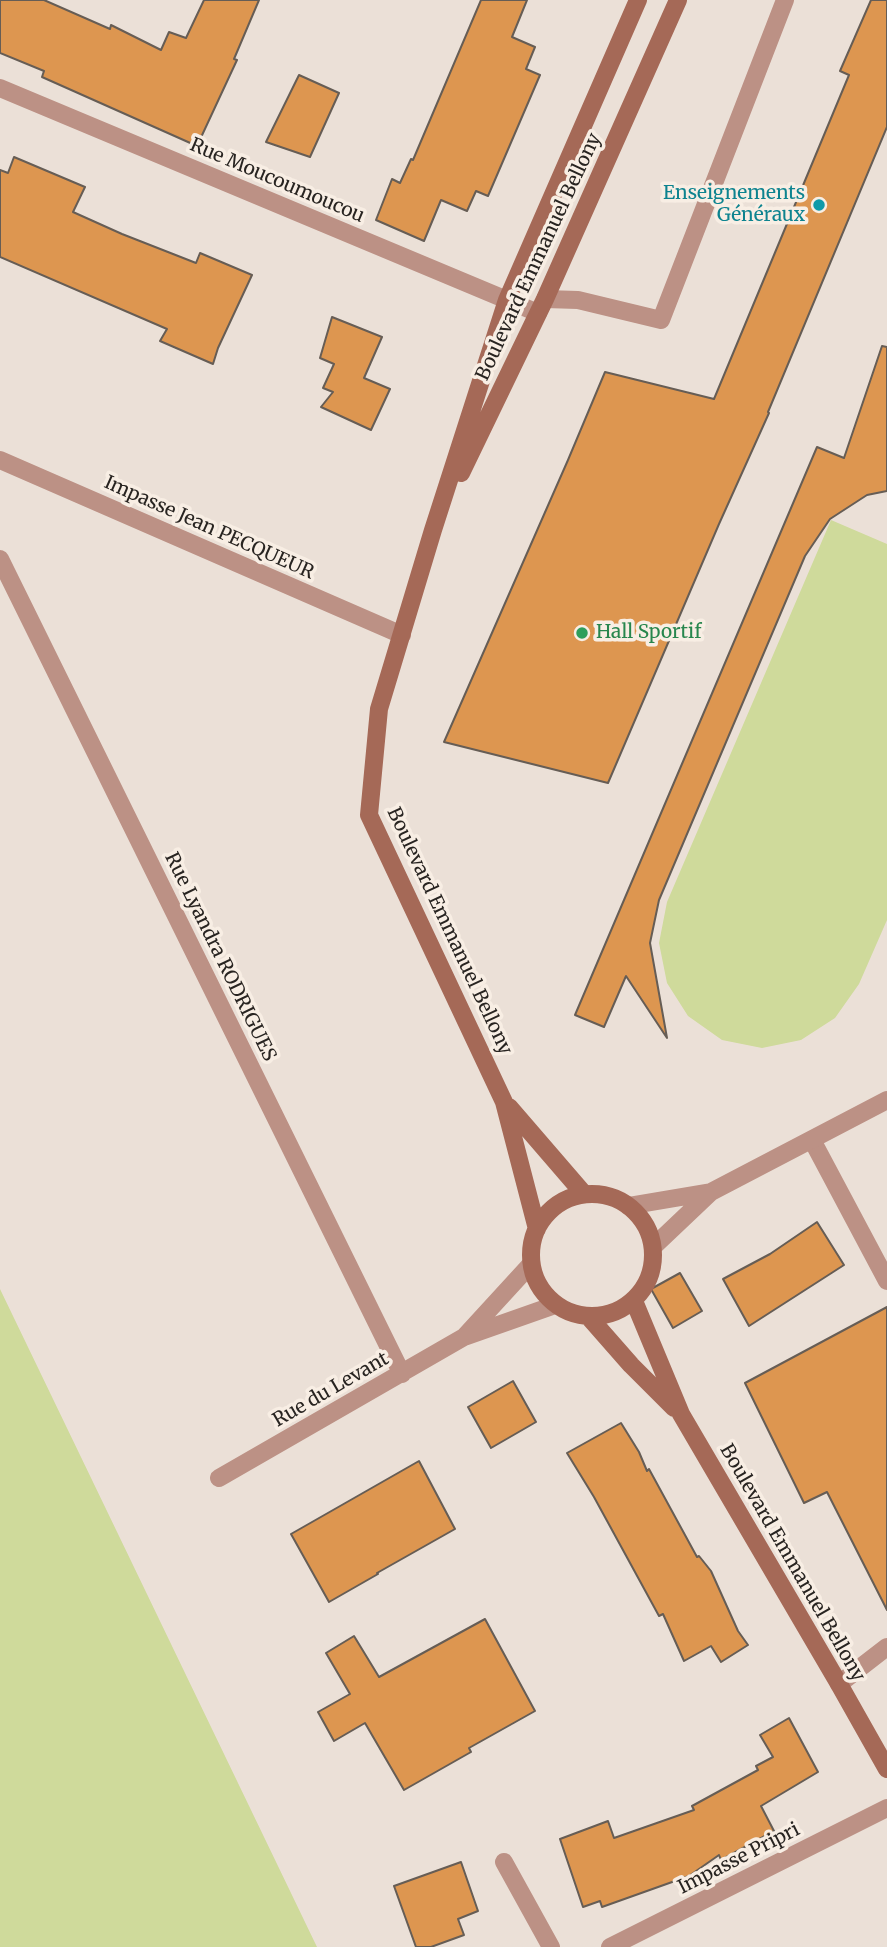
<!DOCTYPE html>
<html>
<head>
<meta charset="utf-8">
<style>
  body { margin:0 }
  canvas { display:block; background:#ebe0d7 }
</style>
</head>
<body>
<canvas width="887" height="1947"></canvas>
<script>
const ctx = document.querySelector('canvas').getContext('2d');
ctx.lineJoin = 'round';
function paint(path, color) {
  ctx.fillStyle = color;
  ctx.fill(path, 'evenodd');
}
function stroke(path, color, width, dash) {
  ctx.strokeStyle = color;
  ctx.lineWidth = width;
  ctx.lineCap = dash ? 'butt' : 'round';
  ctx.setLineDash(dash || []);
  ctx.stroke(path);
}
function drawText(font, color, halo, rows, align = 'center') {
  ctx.font = font + ' Merriweather,serif';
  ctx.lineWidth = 7;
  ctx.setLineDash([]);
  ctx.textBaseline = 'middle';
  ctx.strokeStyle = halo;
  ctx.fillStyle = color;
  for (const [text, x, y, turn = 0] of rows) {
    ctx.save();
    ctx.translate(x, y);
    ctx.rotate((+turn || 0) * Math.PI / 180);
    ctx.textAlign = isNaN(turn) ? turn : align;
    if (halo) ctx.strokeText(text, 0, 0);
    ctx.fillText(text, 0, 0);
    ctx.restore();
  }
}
const green = new Path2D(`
  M831,520L887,544V920L859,984L835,1018L801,1040L762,1048L722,1040L688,1016L667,983L659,943L667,902Z
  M0,1289L317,1947H0Z`);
const building = new Path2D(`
  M0,0H44L110,29L111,25L161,50L169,32L186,38L204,0H259L234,59L237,60L197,146L42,77L44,71L0,53Z
  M481,0H527L512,37L535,47L526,69L540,75L488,196L476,191L467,211L441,200L424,241L376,220L392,179L400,183L411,159L413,160Z
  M871,0H887V127L768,412L769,413L719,524L608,783L444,742L568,460L605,372L714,399L849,75L840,71Z
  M299,75L339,93L310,157L266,142Z
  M14,157L85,187L73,212L122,234L196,263L200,253L252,275L218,348L213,364L160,341L167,329L0,257V170L8,173Z
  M332,317L382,337L364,378L390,389L371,430L321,407L333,392L323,388L334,364L320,358Z
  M882,346L887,347V491L867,495L830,519L805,556L659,900L650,943L667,1038L626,976L604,1027L575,1015L817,447L844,458Z
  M817,1222L844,1265L749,1326L723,1279L770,1254Z
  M680,1273L702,1311L673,1328L651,1289Z
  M887,1307V1610L827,1492L804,1503L745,1383Z
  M513,1381L536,1422L491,1448L468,1407Z
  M621,1423L639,1452L647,1471L649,1469L697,1557L699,1556L711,1571L738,1631L748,1645L721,1662L711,1646L684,1661L663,1614L659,1616L594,1497L567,1453Z
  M419,1461L455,1529L377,1573L378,1574L329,1602L291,1534Z
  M485,1619L535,1711L469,1748L471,1752L404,1790L365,1723L334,1741L318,1712L350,1694L326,1653L354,1636L379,1677Z
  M789,1718L818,1772L761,1806L774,1831L721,1860L719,1855L689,1876L602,1907L600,1901L583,1907L560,1839L608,1821L614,1838L694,1810L692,1806L758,1770L756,1766L773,1757L760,1735Z
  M461,1862L478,1911L458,1919L464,1935L431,1947H416L394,1886Z`);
const lane = new Path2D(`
  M545,299L578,300L661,320L785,0
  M812,1140L887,1281`);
const street = new Path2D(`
  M0,88L538,313
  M0,460L402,635
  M0,559L402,1374
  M628,1206L711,1192
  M653,1247L711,1192L887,1100
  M465,1336L531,1264
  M219,1478L464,1337L555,1305
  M839,1684L887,1647
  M504,1862L551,1947
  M610,1947L887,1808`);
const secondary = new Path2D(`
  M461,473L545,299L678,0
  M509,1107L584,1194
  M531 1255a61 61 0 1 1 122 0a61 61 0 1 1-122 0Z
  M537,1229L504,1102L369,815L379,709L433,530L507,300L638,0
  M634,1301L681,1414L839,1684L887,1769
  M588,1316L631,1365L674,1408`);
const markers = [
  [819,205,7,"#0f9aa8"],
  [582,633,7,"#2e9e5b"]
];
const streetNames = [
  ["Rue Moucoumoucou",277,181,23],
  ["Boulevard Emmanuel Bellony",539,257,-65],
  ["Impasse Jean PECQUEUR",209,528,24],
  ["Boulevard Emmanuel Bellony",449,931,65],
  ["Rue Lyandra RODRIGUES",220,957,64],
  ["Rue du Levant",331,1390,-30],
  ["Boulevard Emmanuel Bellony",792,1563,60],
  ["Impasse Pripri",739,1859,-27]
];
const cultureNames = [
  ["Enseignements",805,194],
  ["Généraux",805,216]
];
const leisureNames = [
  ["Hall Sportif",596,633]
];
paint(green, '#cfda9b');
paint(building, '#dd9650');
stroke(building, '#665d55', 2);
stroke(lane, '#bc9185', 18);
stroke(street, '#bc9185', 18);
stroke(secondary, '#a56957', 18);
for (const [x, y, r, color] of markers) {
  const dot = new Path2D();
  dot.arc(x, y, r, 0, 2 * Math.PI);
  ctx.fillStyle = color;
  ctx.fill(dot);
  stroke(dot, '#f8eee4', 2.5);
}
drawText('19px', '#282421', '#f8eee4', streetNames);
drawText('19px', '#0d838f', '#f8eee4', cultureNames, 'right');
drawText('19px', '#27864d', '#f8eee4', leisureNames, 'left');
</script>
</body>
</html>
